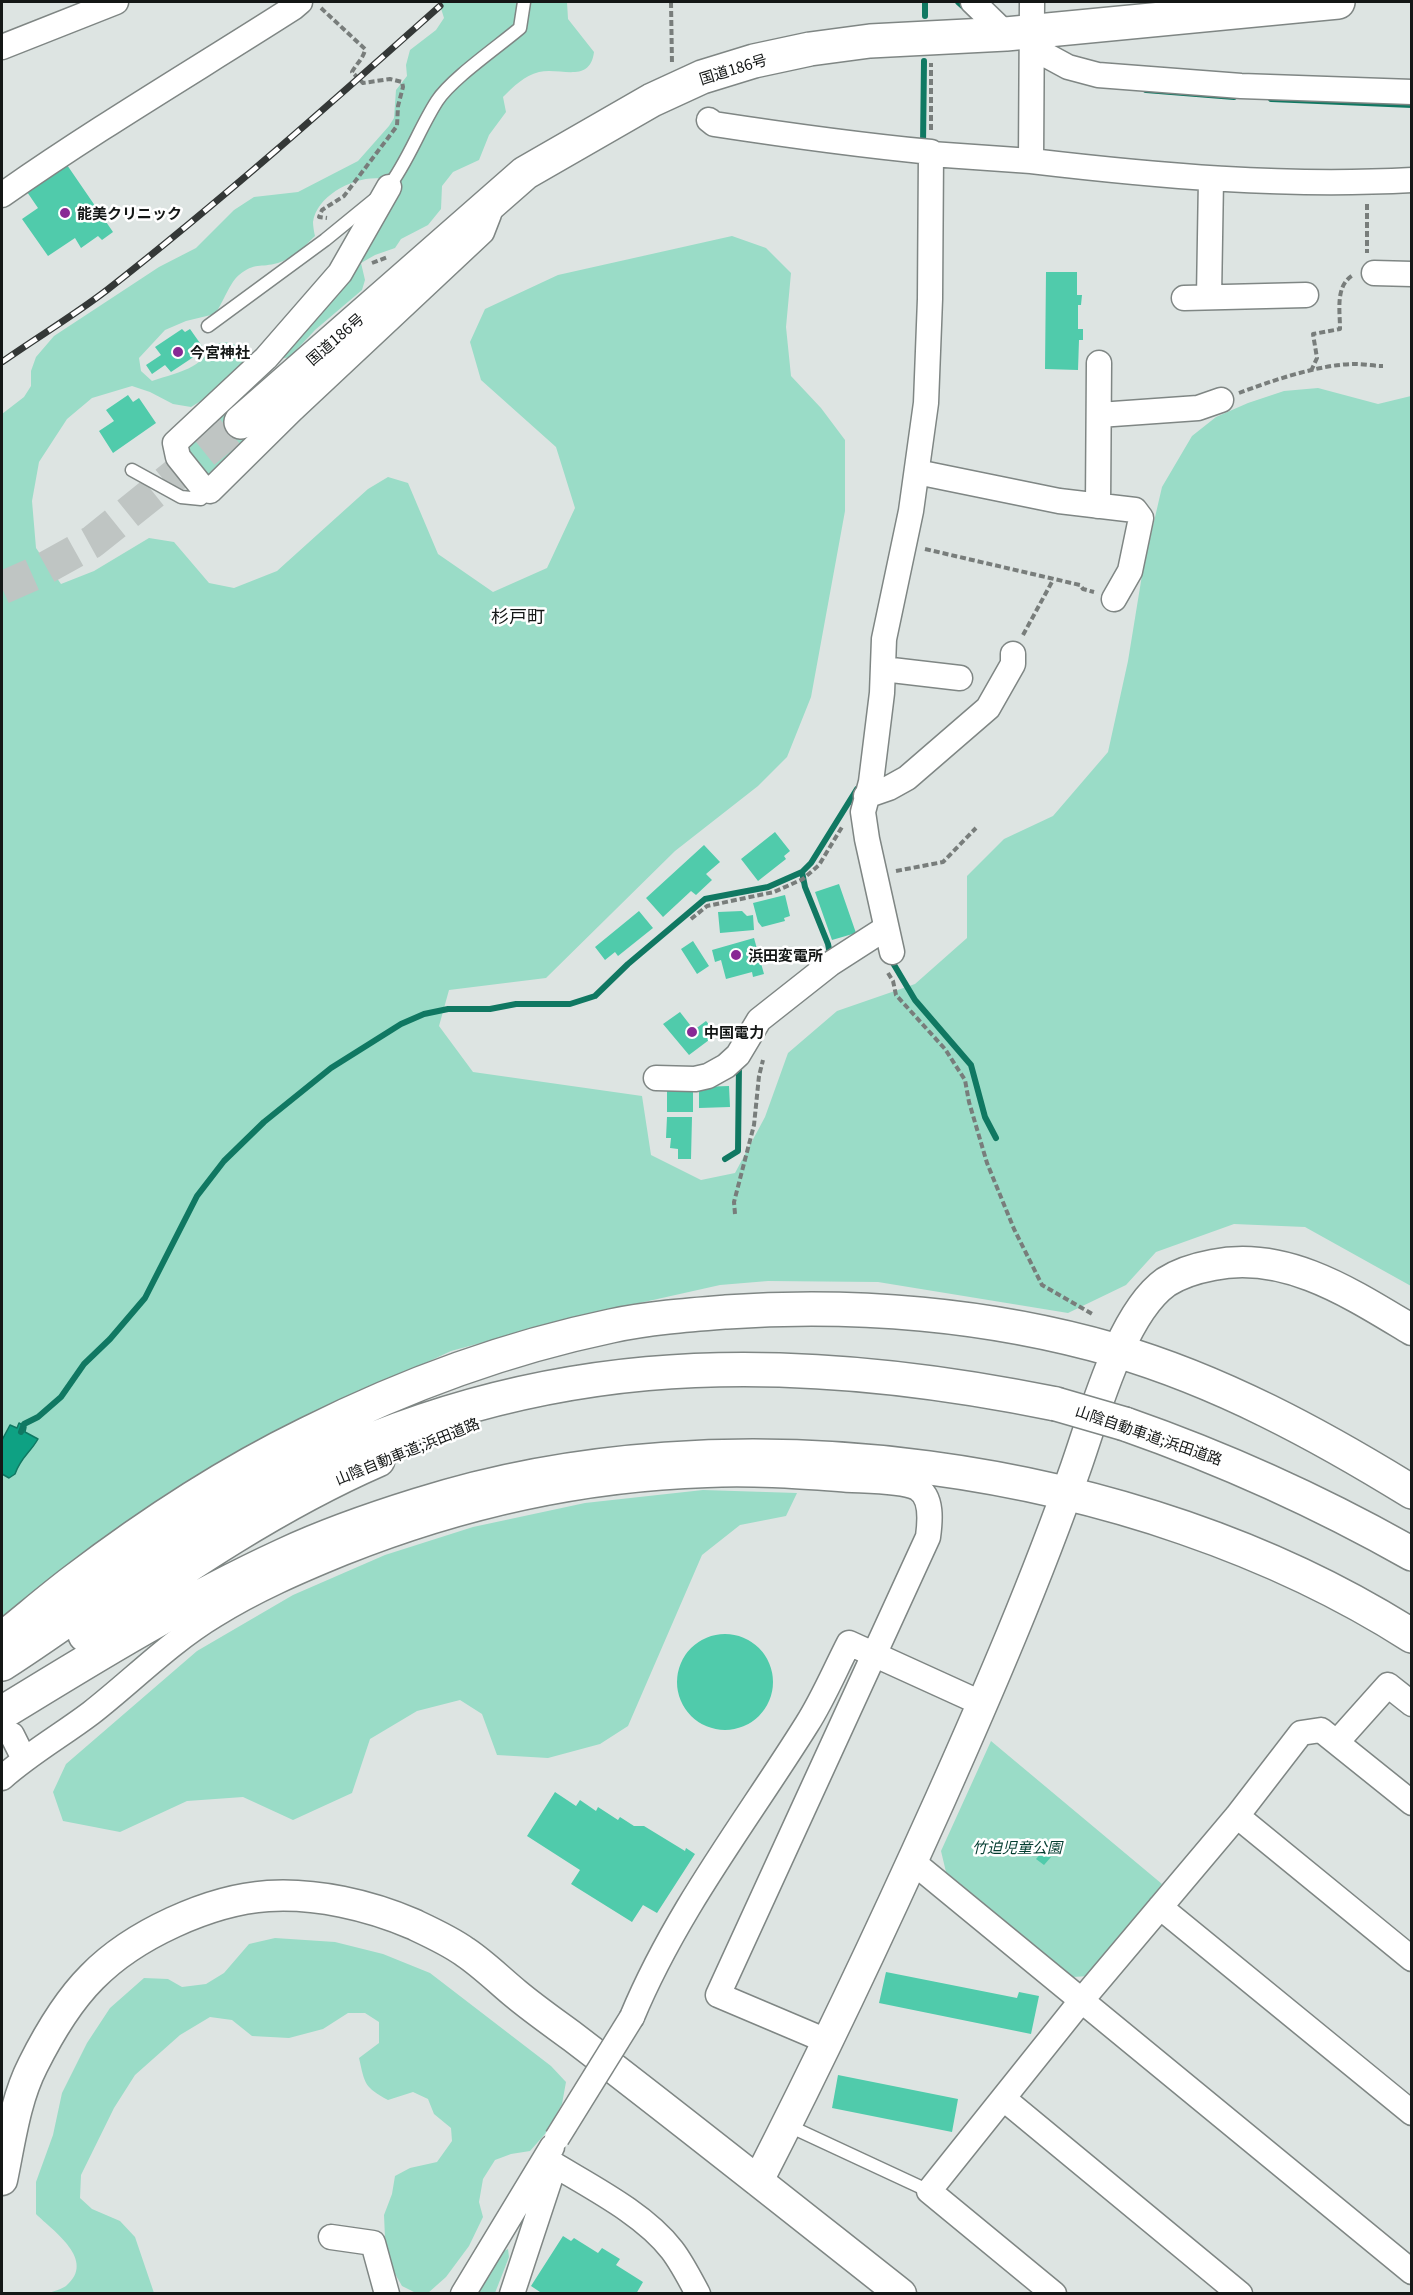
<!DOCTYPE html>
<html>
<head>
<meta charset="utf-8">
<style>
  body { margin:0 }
  #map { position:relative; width:1413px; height:2295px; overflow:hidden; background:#dde4e2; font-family:Georgia,serif }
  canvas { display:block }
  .frame { position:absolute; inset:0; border:3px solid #141716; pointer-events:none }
</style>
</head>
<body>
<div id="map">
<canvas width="1413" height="2295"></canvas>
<div class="frame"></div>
</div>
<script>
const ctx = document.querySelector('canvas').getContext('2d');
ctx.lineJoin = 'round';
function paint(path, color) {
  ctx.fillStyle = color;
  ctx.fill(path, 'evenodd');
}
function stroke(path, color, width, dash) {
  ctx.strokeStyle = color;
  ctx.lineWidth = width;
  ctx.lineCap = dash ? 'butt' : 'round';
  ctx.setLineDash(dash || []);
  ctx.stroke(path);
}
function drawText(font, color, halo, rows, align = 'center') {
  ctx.font = font + ' Georgia,"Noto Sans JP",serif';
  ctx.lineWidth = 5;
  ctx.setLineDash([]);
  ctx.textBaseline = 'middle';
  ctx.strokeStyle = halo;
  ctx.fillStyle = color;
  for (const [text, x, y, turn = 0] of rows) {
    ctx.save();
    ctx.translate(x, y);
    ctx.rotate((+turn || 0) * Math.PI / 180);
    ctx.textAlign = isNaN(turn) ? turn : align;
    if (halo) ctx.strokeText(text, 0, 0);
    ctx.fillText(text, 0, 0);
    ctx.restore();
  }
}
const green = new Path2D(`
  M439,2H567L568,19L594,52C590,84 560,67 539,72C524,76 514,86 503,97L506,112L489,135L479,160L453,172L442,186L441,209L428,225L401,239L395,248L375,255L361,263L365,280L362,290L315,330L290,357L280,359L398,197L400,188C397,186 392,182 388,180C362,172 317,193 313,222C313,226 314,232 315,236C305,246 292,259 278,263C260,268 255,262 239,275C230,282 223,303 215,314L186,321L165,330L139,358L141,371L152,381C166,376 181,373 193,366C216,353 211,331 244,349L246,363L209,396L191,407L173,404L150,392L132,386L92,398L67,419L39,462L32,501L36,548L61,584L94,571L149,538L174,542L209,583L234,588L277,571L368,489L388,477L408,483L438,554L493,592L547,568L575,508L556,447L481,380L470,342L485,309L558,275L732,236L766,248L791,273L786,327L791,376L821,408L845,440V511L811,697L787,757L758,786L675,851L546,978L449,990L439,1026L473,1072L642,1096L651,1155L701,1180L735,1173L765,1117L788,1053L837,1011L915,984L967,938V876L1004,839L1053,816L1108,752L1128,661L1143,569L1162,487L1192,436L1216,417L1248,403L1284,391L1318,388L1378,404L1411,396V1286L1305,1227L1234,1224L1156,1252L1126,1285L1068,1313L878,1282L768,1281L720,1285L577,1317L451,1351L304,1420L169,1492L2,1617V414L24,397L31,386V371L36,357L54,336L159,267L196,248L234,210L254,197L298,192L358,161L389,126L394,118L396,90L407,76L406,65L410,50L436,30L444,18Z
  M222,410L251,444L203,480L181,443Z
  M703,1490L797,1493L786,1516L740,1525L702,1555L628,1726L600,1744L548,1758L497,1755L482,1714L460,1700L417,1711L370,1739L352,1793L293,1820L243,1797L187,1801L120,1832L63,1821L53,1792L66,1764L197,1651L293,1595L385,1555L473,1527L585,1503Z
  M991,1741L1162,1884L1089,1976L1073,1977L946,1872L941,1851Z
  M275,1938L335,1942L383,1954L430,1973L551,2066L566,2082L562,2104L545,2134L530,2151L511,2154L495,2160L483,2179L479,2202L483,2217L469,2246L446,2277L428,2293H416L402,2286L390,2265L385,2238L384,2215L392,2194L395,2176L410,2168L437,2162L452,2141L451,2128L434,2114L428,2099L413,2092L388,2100C364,2087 365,2084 359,2058L379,2043V2022L365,2013H348L323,2029L289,2038L252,2036L232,2020L210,2017L180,2035L135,2075L114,2108L81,2175L80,2198L92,2209L120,2221L135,2237L154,2293H49C54,2291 62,2289 66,2286C97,2260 53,2231 36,2214V2182L53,2135L62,2093L87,2043L110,2008L144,1978L168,1979L182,1987L206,1984L224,1973L249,1944Z
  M508,2249L509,2257L495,2293L475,2294L500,2253Z`);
const water = new Path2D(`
  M19,1423L26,1427L25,1432L38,1439C30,1453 21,1457 15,1474L9,1478L2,1474V1440L10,1425L17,1428Z`);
const stream = new Path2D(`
  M958,2L967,10
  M925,16V2
  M1146,90L1234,97
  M1271,99L1412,105
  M923,145L924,61
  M802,872L805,887L828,944L830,954L827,957
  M890,958L915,1000L971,1065L985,1117L996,1138
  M725,1159L738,1151L739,1065
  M21,1432L24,1424L38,1417L61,1397L84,1364L110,1339L145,1298L197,1196L224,1161L264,1122L331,1068L401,1024L424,1014L448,1009H490L516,1004H570L595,996L628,964L705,899L768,887L802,872L811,863L857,789`);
const building = new Path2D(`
  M65,162L113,232L102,240L98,236L81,248L75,238L48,256L22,219L38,208L25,189Z
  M1046,272H1077V295H1082L1081,305H1078V329H1083V340H1079L1078,370L1045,369Z
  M182,329L185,332L190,329L202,346L195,351L198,354L171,372L165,365L152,374L146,365L161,355L155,347Z
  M128,395L133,402L139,398L156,423L113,453L99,431L114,421L106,410Z
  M775,832L790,851L784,856L786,859L758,881L741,859Z
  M704,845L720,862L706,874L712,880L696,895L691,891L663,917L646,898Z
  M839,884L856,933L832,940L815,892Z
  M785,895L790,916L784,918L785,921L762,927L758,922L753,903Z
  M639,911L653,928L618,956L615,952L605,960L595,947Z
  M742,911L747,916L753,915L754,930L720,933L718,912Z
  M754,938L764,974L753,977L752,972L726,979L721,960L715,962L712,950Z
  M693,941L709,966L697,974L681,949Z
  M680,1012L694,1030L706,1021L717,1034L689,1055L663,1024Z
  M729,1086L730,1107L699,1108V1087Z
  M667,1091H693V1112H667Z
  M667,1117H692L691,1159H678V1149L670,1148L671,1138H666Z
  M677 1682a48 48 0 1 1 96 0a48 48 0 1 1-96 0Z
  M555,1792L576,1806L580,1800L596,1811L598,1807L618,1820L620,1817L634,1826H644L685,1851L686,1848L695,1854L657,1913L643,1905L632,1922L571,1884L580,1870L527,1836Z
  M1043,1851L1051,1857L1044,1865L1036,1859Z
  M886,1972L1017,1998L1019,1992L1039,1996L1031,2034L879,2003Z
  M838,2075L958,2099L952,2132L832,2108Z
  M563,2236L571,2241L574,2238L598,2253L602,2248L620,2259L616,2265L643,2282L636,2294H543L531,2286Z`);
const trunkTunnel = new Path2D(`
  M2,588L38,572L92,542L241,422`);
const path = new Path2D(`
  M671,2L672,64
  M321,8L365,49C364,58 356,64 352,72L363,83L390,79L402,82L403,87L398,106L397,126L344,196L322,210L319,217L327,218
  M931,130V63
  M1367,204V253
  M372,263L388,257
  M1311,371L1317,358L1313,334L1340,329C1340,310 1335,286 1353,275
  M1239,393C1271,381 1320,364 1355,364C1364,364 1374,366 1383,366
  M925,549L1080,585L1083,589L1094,592
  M1023,635L1053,580
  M896,871L943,862L976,828
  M691,919L707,906L774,892L803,879L819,865L842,827
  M888,973L893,981L896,995L945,1049L965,1080L969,1102L987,1163L1014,1229L1042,1285L1094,1315
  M735,1214L734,1202L754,1125L759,1076L763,1060`);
const service = new Path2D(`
  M387,189C408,162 419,129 437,101C451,79 499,46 520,28L524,2
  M208,326L325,240L374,200
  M132,470L181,497L201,499L210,491
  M787,2125L929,2191`);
const minor = new Path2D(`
  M973,2L1006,34
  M2,47L116,2
  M1033,48L1068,67L1098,75L1241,86L1412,92
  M709,120L714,124C786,135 858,145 931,152L930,299L926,403L911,511L884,639L882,693L871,782L863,812L867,839L892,952
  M931,154L1031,161L1032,2
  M1031,161C1158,176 1284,187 1412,180
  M389,187L340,273L266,358L175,443L178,457L202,487L210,491L292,410L482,232L489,214
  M2,195C96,129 196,70 293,8L300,2
  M1374,273L1412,274
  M1209,297L1211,179
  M1184,298L1306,295
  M1099,415L1198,408L1221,400
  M917,472L1059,501L1135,510L1141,518L1130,571L1114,599
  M1098,506L1099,363
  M883,669L960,678
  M866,796L889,788L907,778L988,708L1013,664V654
  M656,1078L695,1079L708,1076L726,1066L738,1055L759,1020L830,964L886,928
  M12,1735L24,1759
  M1337,1742L1388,1685L1412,1704
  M2,1778C30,1753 62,1735 91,1713C132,1681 170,1642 215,1615C255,1590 299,1571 343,1553C458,1507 582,1479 707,1475C751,1473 795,1476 839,1479C857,1481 902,1480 917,1488C933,1497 930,1522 928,1537L718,1995L829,2042
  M1237,1816L1412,1959
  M913,1862L1412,2272
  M1160,1907L1412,2113
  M632,2017C676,1911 747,1820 807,1724C823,1699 835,1670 849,1643L983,1704
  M1004,2099L1240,2294
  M545,2159C585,2184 643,2212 672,2250C682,2263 690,2279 698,2294
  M331,2237L373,2243L387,2294
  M463,2294L552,2147
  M512,2294L551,2176L545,2159
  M1054,2294L929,2191L1081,2001L1237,1816L1301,1733L1321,1730L1412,1803`);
const tertiary = new Path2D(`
  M2,2180C10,2142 15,2100 33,2065C48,2035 68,2001 92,1977C133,1935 209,1900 268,1896C316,1893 369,1905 413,1924C430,1932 450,1941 465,1952C483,1964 499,1980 516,1994C534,2009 554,2023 573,2037C683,2121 792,2208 901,2294
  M758,2181C822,2056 882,1929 940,1800C989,1690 1036,1581 1076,1467C1094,1416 1121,1314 1166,1282C1180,1273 1197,1268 1213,1265C1286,1250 1352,1294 1412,1330`);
const trunk = new Path2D(`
  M241,422L525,173L652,100L702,77L754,61L810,49L870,41L1006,34L1338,2`);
const motorway = new Path2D(`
  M1125,1424C1225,1459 1320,1502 1412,1554
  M85,1635C179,1571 273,1506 378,1460
  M2,1639C26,1620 49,1600 74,1581C146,1526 225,1474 307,1434C403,1386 506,1348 611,1326C649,1318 688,1315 726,1312C855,1303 989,1314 1114,1350C1220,1381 1318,1434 1412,1492
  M2,1664C88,1609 167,1544 257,1494C516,1351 772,1346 1056,1404
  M2,1713C93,1657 186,1600 284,1555C327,1535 373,1519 418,1505C727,1406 1138,1461 1412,1636`);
const rail = new Path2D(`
  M2,362C36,338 73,316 107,290C222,200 331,103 440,6`);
const minorBridge = new Path2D(`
  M557,2138L632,2017`);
const motorwayBridge = new Path2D(`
  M1056,1404L1125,1424`);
const markers = [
  [65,213,6,"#882994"],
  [178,352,6,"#882994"],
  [736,955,6,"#882994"],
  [692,1032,6,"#882994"]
];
const streetNames = [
  ["国道186号",733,69,-17],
  ["国道186号",335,339,-41],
  ["山陰自動車道;浜田道路",1149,1435,19],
  ["山陰自動車道;浜田道路",407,1451,-22]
];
const poiNames = [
  ["能美クリニック",77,213],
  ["今宮神社",190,352],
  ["浜田変電所",748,955],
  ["中国電力",704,1032]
];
const parkNames = [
  ["竹迫児童公園",1017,1847]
];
const quarterNames = [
  ["杉戸町",518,616]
];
paint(green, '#9adcc7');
paint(water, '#0ea183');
stroke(water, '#107862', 1.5);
stroke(stream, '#107862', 6);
paint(building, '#50cbab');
stroke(trunkTunnel, '#bfc5c3', 33, [33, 16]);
stroke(service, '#7f8684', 15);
stroke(minor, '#7f8684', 27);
stroke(tertiary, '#7f8684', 33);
stroke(trunk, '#7f8684', 36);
stroke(motorway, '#7f8684', 36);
stroke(path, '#787d7b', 4, [6, 3]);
stroke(service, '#fff', 12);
stroke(minor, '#fff', 24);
stroke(tertiary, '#fff', 30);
stroke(trunk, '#fff', 33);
stroke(motorway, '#fff', 33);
stroke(rail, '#343837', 7);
stroke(rail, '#fff', 4.5, [14]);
stroke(minorBridge, '#7f8684', 27, []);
stroke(motorwayBridge, '#7f8684', 36, []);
stroke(minorBridge, '#fff', 24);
stroke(motorwayBridge, '#fff', 33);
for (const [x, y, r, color] of markers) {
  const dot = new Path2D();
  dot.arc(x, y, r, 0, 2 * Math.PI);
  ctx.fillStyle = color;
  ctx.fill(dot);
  stroke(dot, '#fff', 2);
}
drawText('15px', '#141716', '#fff', streetNames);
drawText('bold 15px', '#141716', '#fff', poiNames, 'left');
drawText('italic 15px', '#023c2f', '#fff', parkNames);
drawText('18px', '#141716', '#fff', quarterNames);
</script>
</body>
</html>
